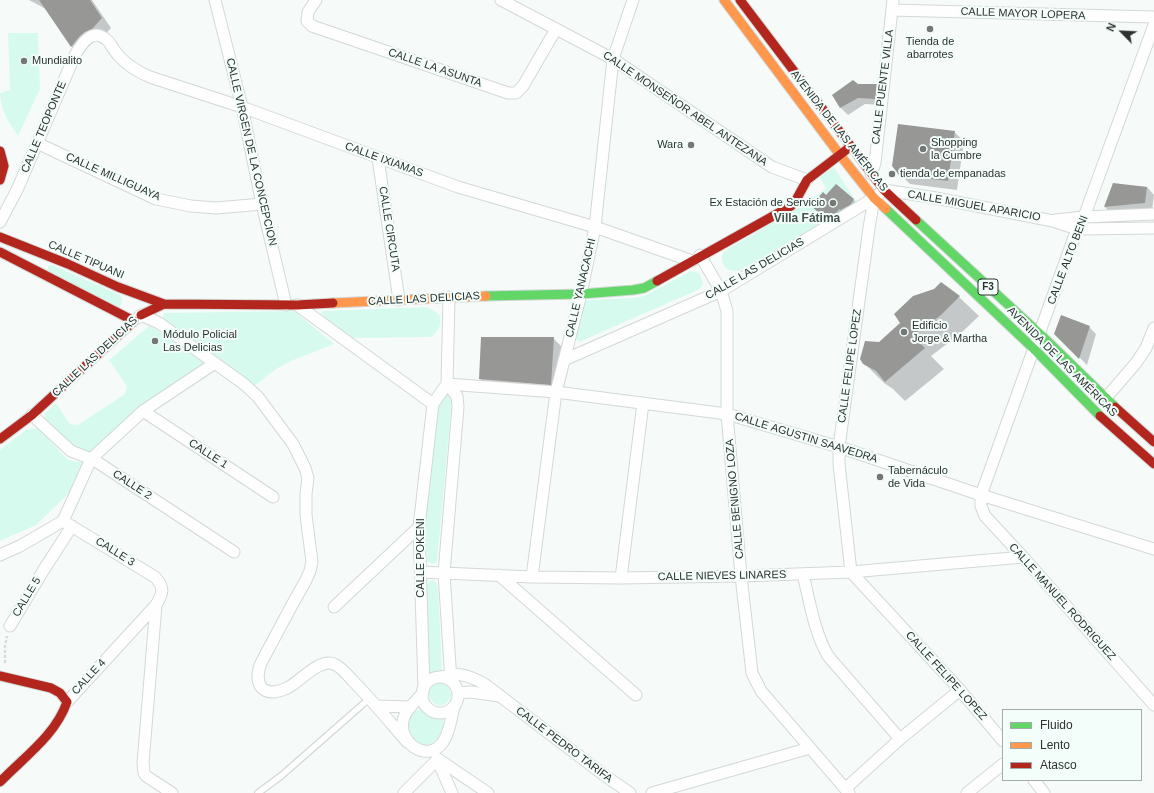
<!DOCTYPE html>
<html>
<head>
<meta charset="utf-8">
<style>
  body { margin:0 }
  #map { position:relative; width:1154px; height:793px; overflow:hidden; background:#f6fbfa; font-family:Arial,sans-serif }
  canvas { display:block }
  .legend { position:absolute; left:1002px; top:709px; width:140px; height:72px; box-sizing:border-box; background:#f3fefb; border:1px solid #a3acaa; margin:0; padding:5px 7px; list-style:none; font-size:12px; color:#2c3230 }
  .legend li { display:flex; align-items:center; gap:8px; height:20px }
  .legend b { width:20px; border:1px solid #a3acaa }
  .north { position:absolute; left:1102px; top:12px; width:40px; height:40px; -webkit-text-stroke:3px #f3fefb; paint-order:stroke; rotate:294deg; font-size:11px; font-weight:700; line-height:16px; text-align:center; color:#2c3230 }
  .north::after { content:''; display:block; margin:auto; width:14px; height:18px; background:#2c3230; clip-path:polygon(50% 0,100% 100%,50% 72%,0 100%) }
</style>
</head>
<body>
<div id="map">
<canvas width="1154" height="793"></canvas>
<ul class="legend">
<li><b style="height:5px;background:#63d668"></b>Fluido</li>
<li><b style="height:5px;background:#ff974d"></b>Lento</li>
<li><b style="height:5px;background:#b3261e"></b>Atasco</li>
</ul>
<div class="north">N</div>
</div>
<script>
const ctx = document.querySelector('canvas').getContext('2d');
ctx.lineJoin = 'round';
function paint(path, color) {
  ctx.fillStyle = color;
  ctx.fill(path, 'evenodd');
}
function stroke(path, color, width, dash) {
  ctx.strokeStyle = color;
  ctx.lineWidth = width;
  ctx.lineCap = dash ? 'butt' : 'round';
  ctx.setLineDash(dash || []);
  ctx.stroke(path);
}
function drawText(font, color, halo, rows, align = 'center') {
  ctx.font = font + ' Arial,sans-serif';
  ctx.lineWidth = 4;
  ctx.setLineDash([]);
  ctx.textBaseline = 'middle';
  ctx.strokeStyle = halo;
  ctx.fillStyle = color;
  for (const [text, x, y, turn = 0] of rows) {
    ctx.save();
    ctx.translate(x, y);
    ctx.rotate((+turn || 0) * Math.PI / 180);
    ctx.textAlign = isNaN(turn) ? turn : align;
    if (halo) ctx.strokeText(text, 0, 0);
    ctx.fillText(text, 0, 0);
    ctx.restore();
  }
}
const green = new Path2D(`
  M8,33H38L40,89L18,136C9,123 0,109 0,93L10,90Z
  M834,167L857,203L739,271L728,270C722,264 721,260 723,252L791,212L826,189L820,177Z
  M52,265L120,295C123,300 123,303 119,307L48,271V266Z
  M691,271L699,273L703,283L700,289L579,342L575,338L583,303L588,300L634,298L644,296Z
  M427,307L433,310L440,316C441,326 439,331 431,337L352,338L320,314L323,311Z
  M294,311L334,344L291,361L276,369L253,387L162,320L164,313Z
  M149,326L155,329L208,365L209,371L207,377L140,415L105,455L78,449L73,446L45,420L44,414L56,403L70,424L78,425L125,394L127,386L109,360Z
  M444,394H449L452,399L437,562L434,564L427,562L425,526L427,495L440,398Z
  M38,428L68,460L91,464L94,469L36,525L0,541V450L27,429Z
  M433,580L436,582L438,587L442,672L427,674V585L429,581Z
  M429 694a11 11 0 1 1 22 0a11 11 0 1 1-22 0Z
  M421,709C428,716 433,718 443,718C444,722 444,726 443,731C439,741 426,749 416,743C412,741 410,737 407,734L408,718L416,711Z`);
const shadow = new Path2D(`
  M29,0H92L111,28L102,38L95,41L89,46L81,56L71,46L46,9Z
  M858,85H876L883,92L882,105L865,104L848,115L841,108L833,95Z
  M954,132L964,141L957,190L910,184L900,174Z
  M1113,184L1147,187L1154,195L1152,210L1112,214L1105,207Z
  M854,200L855,202L851,207L843,212L842,211L838,215L829,220L812,206Z
  M959,297L979,316L960,334L931,356L944,369L905,401L893,389L884,383L864,363L879,343Z
  M1089,327L1096,334L1087,365L1056,334Z
  M553,338L563,348L560,394L489,388L480,379Z`);
const building = new Path2D(`
  M39,0H90L102,18L92,29L85,32L80,36L71,47Z
  M853,80L858,84H877L875,99L858,98L840,108L832,95Z
  M898,124L955,131L948,181L899,175L892,166Z
  M1113,183L1147,187L1145,203L1104,207Z
  M836,184L854,199L850,205L840,210L839,209L836,213L826,219L811,206L823,192L826,195Z
  M941,282L960,296L941,315L912,336L925,348L885,382L876,371L863,364L860,359L865,341L879,342L900,323L894,314L913,296L934,289Z
  M1061,315L1090,326L1079,359L1054,334Z
  M481,337H554L551,385L479,379Z`);
const path = new Path2D(`
  M5,663V646L7,636`);
const lane = new Path2D(`
  M258,793L281,776L370,698`);
const street = new Path2D(`
  M215,0L242,107L262,204L286,305
  M316,0L308,12L307,21L312,26L508,93H516L523,86L556,29
  M501,0L613,59L772,167L807,180
  M892,10L1154,17
  M1154,25L1084,217L1077,229L981,495V506L985,516L1023,557L1154,705
  M37,143L156,199L191,206L216,208L262,204
  M378,158L399,300
  M871,174L875,163L893,0
  M874,198L869,228L839,447V464L851,572L960,690L1003,741
  M1055,220L1084,217L1154,214
  M0,222L17,190L75,55C82,43 93,26 108,41C112,46 115,52 119,56C128,66 138,72 150,77L242,107L458,187L595,227L692,261
  M700,255L721,291L727,311V414L741,576L752,673L761,691L849,793
  M297,305L433,404
  M138,318L141,315L159,323L244,384L258,397L293,444L305,468L308,478L306,494V515L312,562L310,571L306,580L292,605L261,663C258,671 256,679 261,687C264,691 269,692 274,692C280,691 284,690 289,687C300,681 320,658 334,664C341,667 347,674 352,680C372,700 389,721 407,742
  M564,360L721,291L874,198L884,190L936,198L1053,221L1077,229L1154,228
  M447,384L556,392L727,414L839,447L981,495L1154,549
  M447,384L457,396L458,407L444,573L451,681
  M1105,399L1136,363L1146,348L1154,328
  M143,411L273,497
  M32,415L71,451L94,460L234,552
  M63,521L155,577C165,588 163,593 156,605L67,702
  M0,555L20,546L63,521L91,459L143,411L215,363
  M421,572L532,577L621,578L741,576L851,572L1023,557
  M803,574C810,603 814,631 828,656L900,739
  M499,575L636,695
  M532,577L556,392L581,294L595,227L613,59L633,0
  M621,578L643,403
  M156,605L143,763L144,773L146,776L172,793
  M334,607L419,527
  M10,626L43,571L72,526
  M441,677C459,672 467,675 483,683L604,775L630,793
  M422 695a18 18 0 1 1 36 0a18 18 0 1 1-36 0Z
  M424,688L419,527L433,404L447,384L449,297
  M423,693C416,701 408,708 404,717C395,741 427,765 443,742C450,732 451,718 454,707
  M458,693L471,692L499,696
  M376,706L409,707
  M437,759L452,793
  M438,759L488,793
  M1034,780L1044,793
  M846,788L900,739L960,690
  M404,793L438,759
  M652,793L810,748
  M967,793L1003,764`);
const fast = new Path2D(`
  M886,209L1034,349L1100,416
  M916,220L1040,334L1115,407
  M486,296L581,294L633,290L644,288L657,281`);
const slow = new Path2D(`
  M724,0L840,155L874,198L886,209
  M333,303L486,296`);
const jam = new Path2D(`
  M740,0L884,190L916,220
  M0,151L4,166L0,180
  M0,237L68,264L118,287L164,304
  M0,252L134,321L32,415L0,439
  M657,281L791,206L796,200L807,180L850,147
  M141,315L164,304L297,305L333,303
  M1115,407L1154,442
  M1100,416L1154,464
  M0,676L51,688L60,693L67,702C55,736 24,757 0,782`);
const markers = [
  [930,29,4,"#737877"],
  [24,61,4,"#737877"],
  [691,145,4,"#737877"],
  [923,149,4,"#737877"],
  [892,174,4,"#737877"],
  [833,203,4,"#737877"],
  [904,332,4,"#737877"],
  [155,341,4,"#737877"],
  [880,477,4,"#737877"]
];
const shields = [
  [988,287,20]
];
const shieldNames = [
  ["F3",988,287]
];
const streetNames = [
  ["CALLE MAYOR LOPERA",1023,14,2],
  ["CALLE LA ASUNTA",435,68,19],
  ["CALLE PUENTE VILLA",883,87,-83],
  ["CALLE MONSEÑOR ABEL ANTEZANA",685,109,34],
  ["CALLE TEOPONTE",44,127,-67],
  ["AVENIDA DE LAS AMÉRICAS",839,131,52],
  ["CALLE VIRGEN DE LA CONCEPCION",251,152,77],
  ["CALLE IXIAMAS",384,160,20],
  ["CALLE MILLIGUAYA",113,177,24],
  ["CALLE MIGUEL APARICIO",974,206,10],
  ["CALLE CIRCUTA",389,229,81],
  ["CALLE TIPUANI",86,260,23],
  ["CALLE ALTO BENI",1068,260,-69],
  ["CALLE LAS DELICIAS",755,269,-30],
  ["CALLE YANACACHI",581,288,-77],
  ["CALLE LAS DELICIAS",424,299,-3],
  ["CALLE LAS DELICIAS",95,357,-43],
  ["AVENIDA DE LAS AMÉRICAS",1062,362,45],
  ["CALLE FELIPE LOPEZ",850,366,-82],
  ["CALLE AGUSTIN SAAVEDRA",806,438,17],
  ["CALLE 1",208,454,33],
  ["CALLE 2",132,485,33],
  ["CALLE BENIGNO LOZA",735,499,-95],
  ["CALLE 3",115,552,32],
  ["CALLE POKENI",421,558,-90],
  ["CALLE NIEVES LINARES",722,576,-1],
  ["CALLE 5",27,597,-59],
  ["CALLE MANUEL RODRIGUEZ",1062,602,48],
  ["CALLE FELIPE LOPEZ",946,676,48],
  ["CALLE 4",89,677,-47],
  ["CALLE PEDRO TARIFA",564,745,37]
];
const poiNames = [
  ["Tienda de",930,42,"center"],
  ["abarrotes",930,55,"center"],
  ["Mundialito",32,61],
  ["Shopping",931,143],
  ["la Cumbre",931,156],
  ["Wara",683,145,"right"],
  ["tienda de empanadas",900,174],
  ["Ex Estación de Servicio",825,203,"right"],
  ["Edificio",912,326],
  ["Jorge & Martha",912,339],
  ["Módulo Policial",163,335],
  ["Las Delicias",163,348],
  ["Tabernáculo",888,471],
  ["de Vida",888,484]
];
const neighbourhoodNames = [
  ["Villa Fátima",807,219]
];
paint(green, '#d7faef');
paint(shadow, '#0003');
paint(building, '#979896');
stroke(lane, '#d3d8d7', 8);
stroke(street, '#d3d8d7', 13);
stroke(fast, '#d3d8d7', 11);
stroke(slow, '#d3d8d7', 11);
stroke(jam, '#d3d8d7', 11);
stroke(path, '#dadcdb', 2.5, [3, 2]);
stroke(lane, '#fefefe', 5.5);
stroke(street, '#fefefe', 11);
stroke(fast, '#63d668', 9);
stroke(slow, '#ff974d', 9);
stroke(jam, '#b3261e', 9);
for (const [x, y, r, color] of markers) {
  const dot = new Path2D();
  dot.arc(x, y, r, 0, 2 * Math.PI);
  ctx.fillStyle = color;
  ctx.fill(dot);
  stroke(dot, '#f3fefb', 1.5);
}
for (const [x, y, w] of shields) {
  const box = new Path2D();
  box.roundRect(x - w / 2, y - 8, w, 16, 3);
  ctx.fillStyle = '#f3fefb';
  ctx.fill(box);
  stroke(box, '#2c3230', 1);
}
drawText('bold 10px', '#2c3230', null, shieldNames);
drawText('11px', '#2c3230', '#f3fefb', streetNames);
drawText('11px', '#2c3230', '#f3fefb', poiNames, 'left');
drawText('bold 12px', '#45514d', '#f3fefb', neighbourhoodNames);
</script>
</body>
</html>
